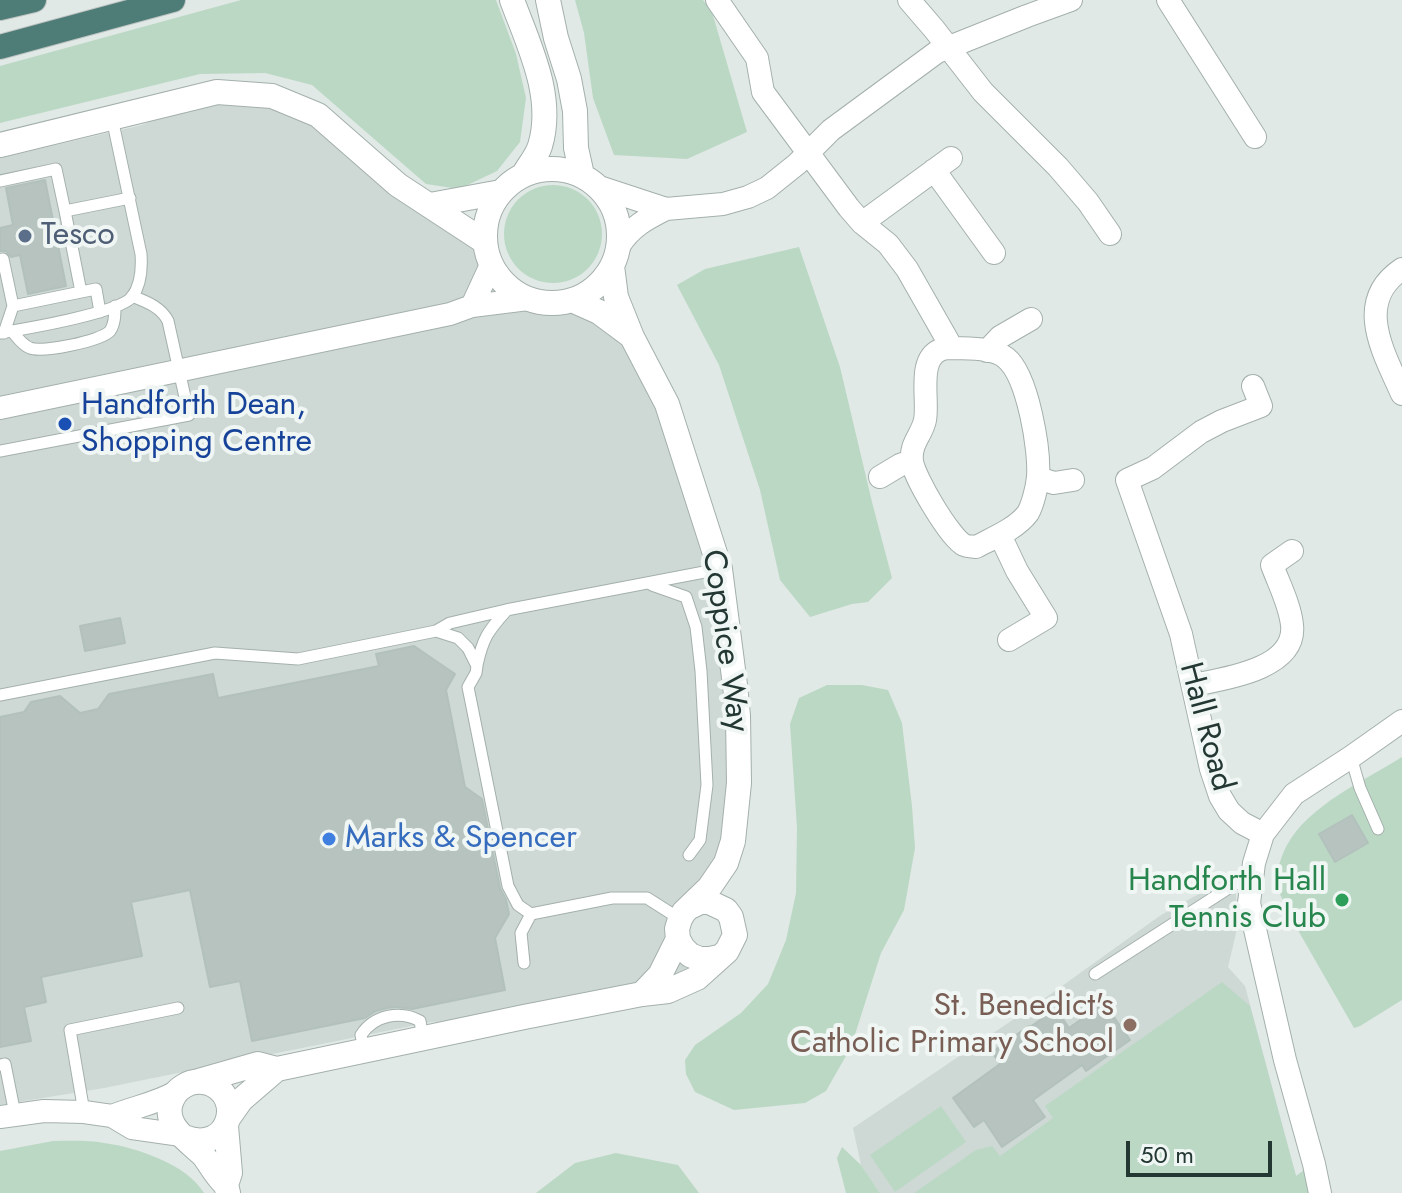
<!DOCTYPE html>
<html>
<head>
<meta charset="utf-8">
<style>
  body { margin:0 }
  #map { position:relative; width:1402px; height:1193px; overflow:hidden; background:#e0e9e5; font-family:Jost,sans-serif }
  canvas { display:block }
  .scale { position:absolute; left:1126px; top:1141px; width:146px; height:36px; box-sizing:border-box; border:4px solid #233733; border-top:0; padding-left:10px; font-size:24px; line-height:28px; white-space:nowrap; color:#233733; -webkit-text-stroke:6px #f0f6f3; paint-order:stroke }
</style>
</head>
<body>
<div id="map">
<canvas width="1402" height="1193"></canvas>
<div class="scale">50 m</div>
</div>
<script>
const ctx = document.querySelector('canvas').getContext('2d');
ctx.lineJoin = 'round';
function paint(path, color) {
  ctx.fillStyle = color;
  ctx.fill(path, 'evenodd');
}
function stroke(path, color, width, dash) {
  ctx.strokeStyle = color;
  ctx.lineWidth = width;
  ctx.lineCap = dash ? 'butt' : 'round';
  ctx.setLineDash(dash || []);
  ctx.stroke(path);
}
function drawText(font, color, halo, rows, align = 'center') {
  ctx.font = font + ' Jost,sans-serif';
  ctx.lineWidth = 8;
  ctx.setLineDash([]);
  ctx.textBaseline = 'middle';
  ctx.strokeStyle = halo;
  ctx.fillStyle = color;
  for (const [text, x, y, turn = 0] of rows) {
    ctx.save();
    ctx.translate(x, y);
    ctx.rotate((+turn || 0) * Math.PI / 180);
    ctx.textAlign = isNaN(turn) ? turn : align;
    if (halo) ctx.strokeText(text, 0, 0);
    ctx.fillText(text, 0, 0);
    ctx.restore();
  }
}
const built = new Path2D(`
  M217,92L272,96L485,242L488,259L496,273L516,292L528,299L543,303H557L572,300L632,337L720,569L733,841L676,930L698,964L679,979L524,1017L431,1022L104,1088L0,1105V158L142,125Z
  M1233,875L1231,878L1236,893L1237,929L1228,967L1245,986L1296,1176L1278,1193H880L861,1165L853,1128L1048,996L1161,915Z`);
const green = new Path2D(`
  M241,0H496L516,54L526,98L520,142L497,171L459,189L426,184L312,85L265,73L200,74L0,123V66Z
  M575,0H703L712,12L747,132L687,159L614,155L593,98L584,33Z
  M504 234a49 49 0 1 1 98 0a49 49 0 1 1-98 0Z
  M799,247L840,367L872,502L892,578L868,602L852,604L810,617L780,580L760,490L719,365L677,285L705,269Z
  M827,685H862L888,690L902,723L912,806L915,848L904,910L881,953L851,1047L826,1091L805,1103L734,1110L695,1092L686,1074L685,1060L695,1045L741,1013L768,984L786,940L796,893L797,828L790,724L799,698Z
  M1402,757V1000L1360,1026L1354,1028L1291,918L1274,881C1278,869 1281,856 1287,845C1309,805 1364,781 1402,757Z
  M1222,982L1250,1006L1296,1176L1308,1167L1320,1193H914L976,1150L992,1146L1000,1156L1053,1118L1045,1106Z
  M941,1106L966,1142L895,1192L870,1155Z
  M53,1141C70,1141 88,1140 104,1143C135,1147 187,1164 204,1193H0V1151Z
  M842,1147L861,1165L880,1193H846L837,1158Z
  M616,1153L678,1165L699,1193H536L575,1163Z`);
const building = new Path2D(`
  M45,180L66,286L28,294L20,255L11,257L6,251H0V228L13,225L6,188Z
  M120,618L125,643L85,651L80,626Z
  M414,646L455,674L446,690L465,787L482,799L500,888L506,900L509,914L495,938L505,990L412,1009L396,1007L387,1008L376,1011L365,1018L252,1041L240,981L210,987L190,890L131,902L142,956L41,977L46,1002L24,1007L31,1041L0,1047V717L24,712L31,702L60,696L80,713L98,709L109,694L213,674L218,698L379,666L376,654Z
  M1352,815L1368,843L1335,862L1319,834Z
  M1104,1003L1130,1040L1086,1071L1082,1065L1033,1100L1045,1117L1002,1147L984,1120L974,1127L953,1098L1000,1064L992,1052L1029,1026L1030,1027L1056,1009L1069,1028Z`);
const service = new Path2D(`
  M0,181L56,169L65,211L130,198
  M3,259L13,306L4,333
  M81,292L96,289L100,312
  M13,306L81,292L65,211
  M12,331C17,337 22,345 30,348C42,353 101,341 110,331C115,324 115,314 115,306
  M0,333C24,329 119,313 132,297C141,285 142,268 141,254L112,118
  M0,451L189,415L168,321C161,307 147,302 132,296
  M652,585L686,597L696,627L701,671L707,785L700,840L689,855
  M436,631L458,638L468,648L477,666L476,673L468,687L508,886L518,905L531,914L612,898H647L680,919
  M477,665C483,638 488,631 506,611
  M0,695L215,653L298,659L436,631L450,623L506,610L720,569
  M1351,757L1360,788L1378,829
  M524,963L521,933L531,914
  M1095,974L1252,873
  M364,1050L361,1035C374,1015 400,1010 420,1021L423,1038
  M0,1065L5,1064L15,1114
  M84,1112L70,1030L178,1008`);
const minor = new Path2D(`
  M717,0L757,58L763,92L849,208L862,223L888,244L907,269L952,348
  M909,0L934,29L983,92L1058,167L1088,202L1110,234
  M1168,0L1255,137
  M934,170L994,253
  M599,187L666,209L723,204L748,197L767,188L797,164L831,130L937,52L1027,16L1071,0
  M862,223L951,158
  M619,246C631,227 646,219 666,209
  M1402,269C1353,302 1384,353 1402,394
  M472,306L491,265
  M952,348C968,349 993,347 1006,358C1028,376 1040,450 1038,477C1037,487 1033,504 1028,513C1016,529 993,538 976,547C972,546 968,547 964,545C950,538 914,477 912,461C910,443 922,435 925,420C929,400 917,360 940,350C944,348 948,348 952,348Z
  M987,351L1000,337L1031,319
  M1253,386L1261,406L1222,421L1201,432L1153,468L1127,480L1181,634L1211,769L1220,796L1229,811L1242,823L1263,834
  M0,408L450,314L472,306L528,299
  M880,477L900,465L912,461
  M1038,478L1054,483L1073,480
  M1000,535L1017,571L1046,618L1009,640
  M1193,685C1224,679 1297,669 1292,625C1290,605 1279,584 1272,565L1292,551
  M112,1116C134,1107 155,1104 176,1092
  M0,1117L44,1111L84,1112L112,1116L132,1128L181,1135
  M1320,1193L1314,1164L1285,1060L1249,903L1254,863L1263,834L1294,794L1351,757L1402,721`);
const tertiary = new Path2D(`
  M512,0C529,46 555,97 540,146C537,156 529,165 524,174
  M548,0L556,38L569,79L575,111L576,148L582,175
  M0,145L217,92L272,96L318,115L398,185L485,242
  M485 236a67 67 0 1 1 134 0a67 67 0 1 1-134 0Z
  M430,205L501,192
  M612,266L616,297L632,337L667,404L720,569L735,685L738,716L739,783L733,841L726,863L709,888L684,912L680,919L677,929L678,939L683,948L690,955L700,959H710L719,957
  M572,300L599,312L630,335
  M642,994L660,975L678,939
  M195,1082L258,1064L277,1069
  M229,1117L241,1100L277,1069L524,1017L642,994L668,991L697,978L727,951L735,935L731,917L726,910L709,902H700L692,906
  M226,1126L230,1173L226,1185L228,1193
  M184,1137C229,1155 246,1096 208,1083C201,1081 192,1081 184,1086C177,1090 172,1097 170,1106C166,1128 189,1141 203,1155C211,1165 216,1176 226,1185`);
const trunk = new Path2D(`
  M0,8L34,0
  M0,47L173,0`);
const markers = [
  [25,236,8,"#5c6f8a"],
  [65,424,8,"#1a4fb4"],
  [329,839,8,"#3f7fe0"],
  [1342,900,8,"#2e9e5b"],
  [1130,1025,8,"#8d6e63"]
];
const serviceNames = [
  ["Tesco",41,236]
];
const transitNames = [
  ["Handforth Dean,",81,406],
  ["Shopping Centre",81,443]
];
const streetNames = [
  ["Coppice Way",724,641,82],
  ["Hall Road",1205,727,75]
];
const shopNames = [
  ["Marks & Spencer",345,839]
];
const leisureNames = [
  ["Handforth Hall",1326,882],
  ["Tennis Club",1326,919]
];
const educationNames = [
  ["St. Benedict's",1114,1007],
  ["Catholic Primary School",1114,1044]
];
paint(built, '#ced8d5');
paint(green, '#bbd8c5');
paint(building, '#b6c3bf');
stroke(building, '#b3c1bd', 2);
stroke(service, '#a4b0ac', 13);
stroke(minor, '#a4b0ac', 24);
stroke(tertiary, '#a4b0ac', 26);
stroke(trunk, '#bdc3c2', 26);
stroke(service, '#fff', 11);
stroke(minor, '#fff', 22);
stroke(tertiary, '#fff', 24);
stroke(trunk, '#4e7c76', 24);
for (const [x, y, r, color] of markers) {
  const dot = new Path2D();
  dot.arc(x, y, r, 0, 2 * Math.PI);
  ctx.fillStyle = color;
  ctx.fill(dot);
  stroke(dot, '#f0f6f3', 3);
}
drawText('32px', '#4e5e75', '#f0f6f3', serviceNames, 'left');
drawText('32px', '#164399', '#f0f6f3', transitNames, 'left');
drawText('32px', '#233733', '#f0f6f3', streetNames);
drawText('32px', '#366cbe', '#f0f6f3', shopNames, 'left');
drawText('32px', '#27864d', '#f0f6f3', leisureNames, 'right');
drawText('32px', '#785e54', '#f0f6f3', educationNames, 'right');
</script>
</body>
</html>
